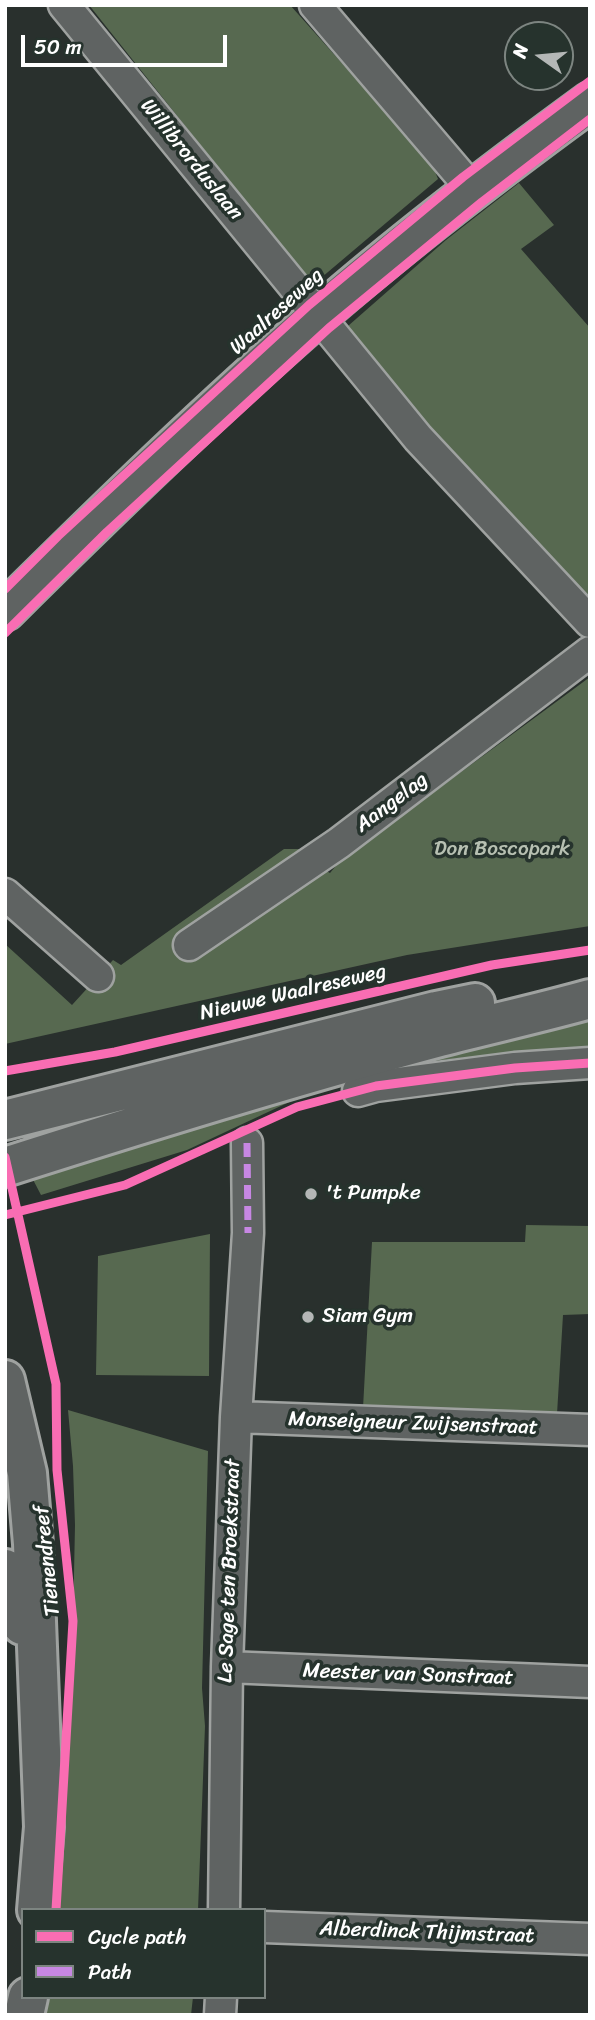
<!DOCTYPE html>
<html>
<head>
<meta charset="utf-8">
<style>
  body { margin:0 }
  #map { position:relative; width:595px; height:2020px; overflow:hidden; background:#29302d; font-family:Sriracha,sans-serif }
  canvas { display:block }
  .frame { position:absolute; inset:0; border:7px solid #fff; pointer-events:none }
  .legend { position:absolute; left:21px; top:1908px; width:245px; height:91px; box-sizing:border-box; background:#26332d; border:2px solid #7d8581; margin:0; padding:9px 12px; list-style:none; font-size:21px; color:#fff }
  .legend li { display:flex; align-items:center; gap:14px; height:35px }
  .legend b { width:35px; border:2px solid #7d8581 }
  .north { position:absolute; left:504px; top:21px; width:70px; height:70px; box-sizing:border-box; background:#26332d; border:2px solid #7d8581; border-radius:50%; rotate:285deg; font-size:19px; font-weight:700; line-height:28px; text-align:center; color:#fff }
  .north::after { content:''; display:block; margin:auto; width:24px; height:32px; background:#b4b7b6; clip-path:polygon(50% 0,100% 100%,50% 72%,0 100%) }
  .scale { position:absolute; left:21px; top:35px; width:206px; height:32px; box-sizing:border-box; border:4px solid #fff; border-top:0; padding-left:9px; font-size:21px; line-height:24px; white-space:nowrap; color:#fff; -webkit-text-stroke:5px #26332d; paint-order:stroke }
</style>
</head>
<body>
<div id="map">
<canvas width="595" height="2020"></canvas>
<div class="frame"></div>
<ul class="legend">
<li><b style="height:9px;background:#f96db3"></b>Cycle path</li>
<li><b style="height:9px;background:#c787e3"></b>Path</li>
</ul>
<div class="north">N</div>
<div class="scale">50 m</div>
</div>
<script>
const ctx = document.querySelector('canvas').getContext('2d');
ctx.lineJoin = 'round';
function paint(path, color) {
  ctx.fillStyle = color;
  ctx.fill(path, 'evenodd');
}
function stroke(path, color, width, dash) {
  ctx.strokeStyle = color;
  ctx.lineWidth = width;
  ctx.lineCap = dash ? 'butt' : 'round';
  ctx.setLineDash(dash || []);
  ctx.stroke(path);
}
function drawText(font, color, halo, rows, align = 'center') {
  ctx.font = font + ' Sriracha,sans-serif';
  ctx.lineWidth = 7;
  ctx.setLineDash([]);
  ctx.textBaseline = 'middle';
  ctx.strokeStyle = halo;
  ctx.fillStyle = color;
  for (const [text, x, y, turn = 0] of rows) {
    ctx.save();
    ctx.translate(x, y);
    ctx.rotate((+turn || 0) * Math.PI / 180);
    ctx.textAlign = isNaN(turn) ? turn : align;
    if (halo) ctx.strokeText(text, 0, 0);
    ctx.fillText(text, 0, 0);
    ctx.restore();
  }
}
const green = new Path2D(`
  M89,5H290L432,164L438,179L315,283L299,269Z
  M519,183L554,225L521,249L590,328V614L364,349L348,326L446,240Z
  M590,677V926L407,955L5,1044V944L72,1005L113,960L121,965L284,849H313L321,868L330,873L339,862Z
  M590,1010V1047L515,1052L417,1063L332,1082L187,1150L41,1195L28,1170L481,1031Z
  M526,1225L590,1226V1314L563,1315L557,1414L363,1408L372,1242H525Z
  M210,1234L209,1376L96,1375L98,1256Z
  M68,1410L208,1451L202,1688L205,1726L198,1910H58L67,1679L73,1623L75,1525L73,1466Z
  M48,1997H193L191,2015H46Z`);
const street = new Path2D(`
  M64,5L418,438L590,622
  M315,5L472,189
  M5,894L98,976
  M189,945L339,843L590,652
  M358,1091L376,1086L515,1068L590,1063
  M236,1417L590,1430
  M227,1667L590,1682
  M224,1910L227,1667L236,1417L248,1233L247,1143
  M264,1927L590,1939
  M220,2015L221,1997`);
const secondary = new Path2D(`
  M5,611C107,510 210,410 318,316C405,240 497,170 590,102
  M5,1120L436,1011L475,1003
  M5,1167C149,1121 294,1076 440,1037C490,1024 540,1013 590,999
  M5,1380L27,1473L33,1544L44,1827L37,1910
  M5,1569L22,1625
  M24,2015L28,1997`);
const quiet = new Path2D(`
  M247,1143L248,1233`);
const cycleway = new Path2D(`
  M5,589L58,536L309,305L463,177L590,81
  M5,633L107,532L329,328L482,202L590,119
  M5,1071L115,1052L492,965L590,950
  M5,1157L56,1384L57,1470L73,1621L56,1910
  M5,1215L125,1185L297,1107L376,1086L515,1068L590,1063`);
const markers = [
  [311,1194,7,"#b4b7b6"],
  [308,1317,7,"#b4b7b6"]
];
const streetNames = [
  ["Willibrorduslaan",191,160,51],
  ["Waalreseweg",277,312,-42],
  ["Aangelag",392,803,-37],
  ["Nieuwe Waalreseweg",293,993,-13],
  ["Monseigneur Zwijsenstraat",413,1424,2],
  ["Tienendreef",48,1561,-96],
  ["Le Sage ten Broekstraat",230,1571,-88],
  ["Meester van Sonstraat",408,1675,2],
  ["Alberdinck Thijmstraat",427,1933,2]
];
const parkNames = [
  ["Don Boscopark",502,850]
];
const poiNames = [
  ["'t Pumpke",325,1194],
  ["Siam Gym",322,1317]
];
paint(green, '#576950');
stroke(street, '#9fa2a0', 35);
stroke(secondary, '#9fa2a0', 44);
stroke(street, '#5f6362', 30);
stroke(secondary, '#5f6362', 38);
stroke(quiet, '#c787e3', 7, [14, 7]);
stroke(cycleway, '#f96db3', 9);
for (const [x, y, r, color] of markers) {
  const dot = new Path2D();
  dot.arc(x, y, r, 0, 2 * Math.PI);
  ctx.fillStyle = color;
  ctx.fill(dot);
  stroke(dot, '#26332d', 2.5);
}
drawText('21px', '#fff', '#26332d', streetNames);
drawText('21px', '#b7c0b2', '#26332d', parkNames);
drawText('21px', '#fff', '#26332d', poiNames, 'left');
</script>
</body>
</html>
